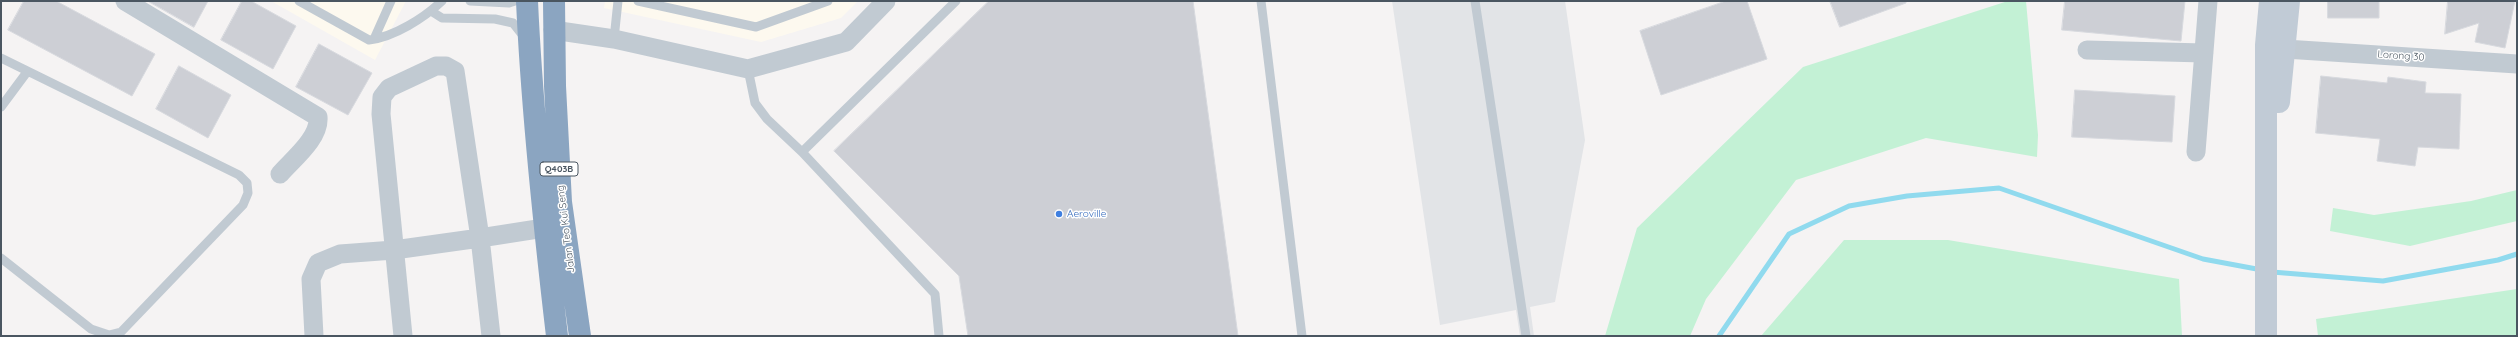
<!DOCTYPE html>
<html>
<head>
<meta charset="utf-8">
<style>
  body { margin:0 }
  #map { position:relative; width:2518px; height:337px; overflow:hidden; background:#f5f3f3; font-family:Quicksand,sans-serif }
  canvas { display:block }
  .frame { position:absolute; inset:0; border:2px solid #4a5661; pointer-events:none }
</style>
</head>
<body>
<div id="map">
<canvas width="2518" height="337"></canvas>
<div class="frame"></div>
</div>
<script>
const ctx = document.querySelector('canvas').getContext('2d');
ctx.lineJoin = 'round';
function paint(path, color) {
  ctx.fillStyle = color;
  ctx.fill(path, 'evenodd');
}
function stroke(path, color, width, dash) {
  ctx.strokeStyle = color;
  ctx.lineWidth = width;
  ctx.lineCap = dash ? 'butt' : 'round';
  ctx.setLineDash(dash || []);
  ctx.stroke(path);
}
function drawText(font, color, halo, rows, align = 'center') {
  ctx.font = font + ' Quicksand,sans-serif';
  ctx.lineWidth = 3;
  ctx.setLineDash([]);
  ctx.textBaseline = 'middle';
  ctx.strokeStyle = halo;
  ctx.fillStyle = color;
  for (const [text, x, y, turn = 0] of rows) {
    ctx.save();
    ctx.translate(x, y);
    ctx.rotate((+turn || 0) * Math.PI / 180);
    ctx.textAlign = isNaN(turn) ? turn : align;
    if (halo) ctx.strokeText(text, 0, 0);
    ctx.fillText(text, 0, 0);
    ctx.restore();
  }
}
const commercial = new Path2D(`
  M271,1H406L375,60Z
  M605,1H858L841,18L761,42L604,8Z`);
const airport = new Path2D(`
  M1392,1H1565L1585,140L1555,302L1530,307L1534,336H1520L1516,310L1440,325Z`);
const green = new Path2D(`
  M2008,1H2026L2038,135L2037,157L1926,138L1796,180L1706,299L1690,336H1605L1637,228L1803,67Z
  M2517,190V221L2410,246L2330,231L2333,208L2374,215L2471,201Z
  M1844,240H1948L2179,279L2182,336H1761Z
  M2517,289V336H2318L2316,319Z`);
const stream = new Path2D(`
  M2272,272L2383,281L2498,260L2517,254
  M1719,336L1789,234L1849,206L1907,196L1999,188L2203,259L2262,270`);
const building = new Path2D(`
  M24,1H56L155,54L132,96L8,30Z
  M148,1H208L194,27Z
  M242,1H251L296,26L273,69L221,40Z
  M989,1H1193L1238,336H968L959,276L834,151Z
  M1726,1H1747L1767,59L1661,95L1640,31Z
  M1830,1H1906V3L1840,27Z
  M2065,1H2185L2181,41L2062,30Z
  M2328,1H2379V18H2328Z
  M2448,1H2515L2505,48L2475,42L2479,23L2445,34Z
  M319,44L372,73L348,115L296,87Z
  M179,66L231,95L208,138L156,109Z
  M2321,76L2387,83L2388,77L2426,82L2425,93L2461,94L2459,149L2418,147L2415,166L2377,161L2380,139L2316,133Z
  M2075,90L2175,96L2172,142L2072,137Z`);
const lane = new Path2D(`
  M299,1L369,40C394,37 424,18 442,1
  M470,1L509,3L515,1
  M638,1L756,27L828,1
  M1261,1L1302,336
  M1475,1L1526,336
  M431,11L442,18L495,19L513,23L524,37
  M374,39L391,1
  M614,39L618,1
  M1,58L239,175L247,183L248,193L243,205L121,332L109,335L91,329L1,258
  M748,69L755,103L767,119L802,152L935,294L939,336
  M1,107L27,72
  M802,152L956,1`);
const street = new Path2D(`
  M125,1L318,117C320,138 293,159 280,174
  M553,30L614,39L748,69L846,42L886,1
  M2285,49L2517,64
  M2087,50L2204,53
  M2196,152L2208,1
  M314,336L311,279L318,263L340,254L394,250L480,238L491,336
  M403,336L381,114L382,97L389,88L436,66H446L455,71L480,238L544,228`);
const secondary = new Path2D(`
  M2279,102L2289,1
  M2266,336V45L2270,1`);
const highway = new Path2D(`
  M527,1C532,113 544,225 557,336
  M554,1L555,86L561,202L580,336`);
const markers = [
  [1059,214,4,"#3f7fe0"]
];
const shields = [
  [559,169,38]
];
const shieldNames = [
  ["Q403B",559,169]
];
const streetNames = [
  ["Lorong 30",2401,56,4],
  ["Jalan Teo Kui Seng",566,229,-97]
];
const shopNames = [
  ["Aeroville",1067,214]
];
paint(commercial, '#fdf9ef');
paint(airport, '#e2e4e7');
paint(green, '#c3f1d5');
stroke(stream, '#90daee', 5);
paint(building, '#cdcfd5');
stroke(building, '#d7d9de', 1);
stroke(lane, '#c1cad2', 9);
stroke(street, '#c1cad2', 19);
stroke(secondary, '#c1cbd6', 22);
stroke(highway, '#8ba5c1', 22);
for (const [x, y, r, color] of markers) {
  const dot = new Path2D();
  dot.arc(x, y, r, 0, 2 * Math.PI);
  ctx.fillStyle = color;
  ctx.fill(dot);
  stroke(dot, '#fff', 1.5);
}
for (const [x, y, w] of shields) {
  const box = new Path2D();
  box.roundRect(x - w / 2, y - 7, w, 14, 3);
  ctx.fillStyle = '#fff';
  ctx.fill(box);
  stroke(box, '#4a5661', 1);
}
drawText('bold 9px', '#4a5661', null, shieldNames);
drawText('10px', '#4a5661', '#fff', streetNames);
drawText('10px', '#366cbe', '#fff', shopNames, 'left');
</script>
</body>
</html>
